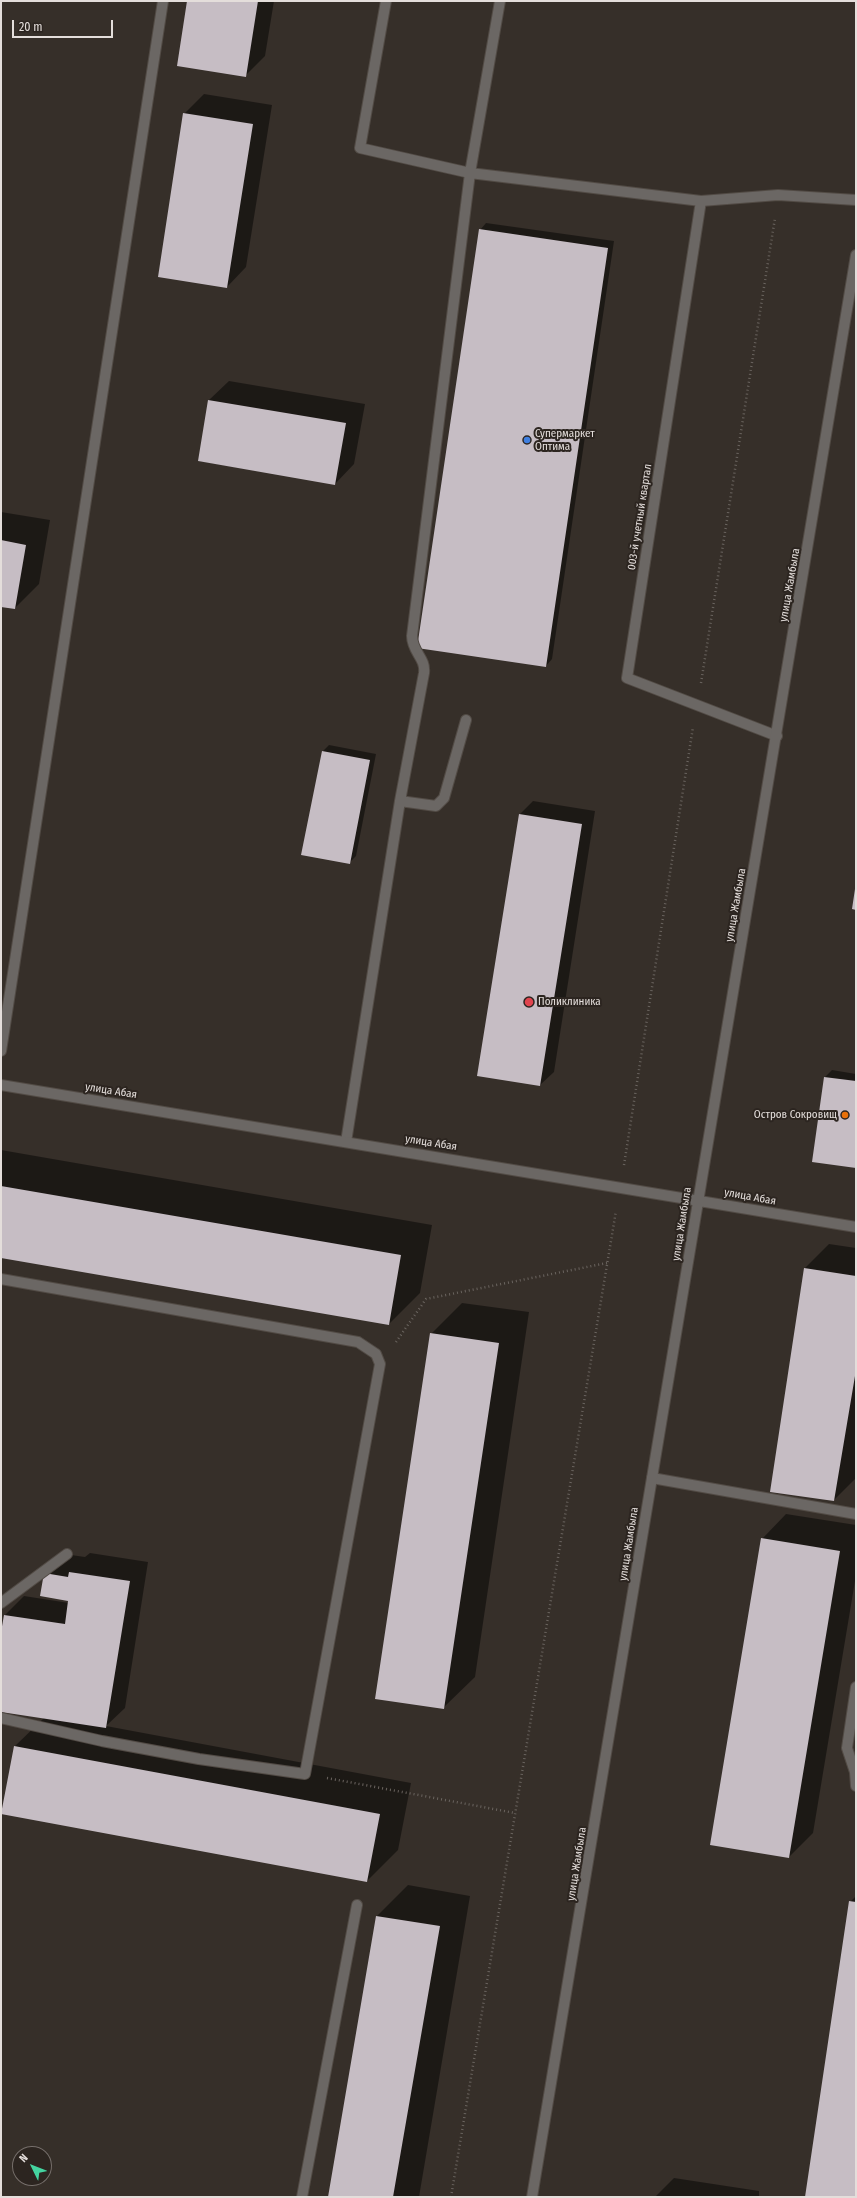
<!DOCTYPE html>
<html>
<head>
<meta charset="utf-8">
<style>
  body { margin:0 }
  #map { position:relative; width:857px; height:2198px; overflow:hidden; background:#362f29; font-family:"Fira Sans Condensed",sans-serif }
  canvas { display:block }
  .frame { position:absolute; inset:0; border:2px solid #e4dedb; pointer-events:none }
  .north { position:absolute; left:12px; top:2146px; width:40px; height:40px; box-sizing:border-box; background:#2c2520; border:1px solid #766f6b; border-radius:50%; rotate:313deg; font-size:11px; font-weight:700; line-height:16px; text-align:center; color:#e4dedb }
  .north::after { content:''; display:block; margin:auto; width:14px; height:18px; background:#44d4a0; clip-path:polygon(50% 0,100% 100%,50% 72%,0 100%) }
  .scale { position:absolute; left:12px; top:20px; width:101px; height:18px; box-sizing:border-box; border:2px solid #e4dedb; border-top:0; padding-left:5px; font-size:12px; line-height:14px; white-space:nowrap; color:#e4dedb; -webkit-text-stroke:3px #2c2520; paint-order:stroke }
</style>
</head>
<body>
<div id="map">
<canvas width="857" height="2198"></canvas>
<div class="frame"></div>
<div class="north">N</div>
<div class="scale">20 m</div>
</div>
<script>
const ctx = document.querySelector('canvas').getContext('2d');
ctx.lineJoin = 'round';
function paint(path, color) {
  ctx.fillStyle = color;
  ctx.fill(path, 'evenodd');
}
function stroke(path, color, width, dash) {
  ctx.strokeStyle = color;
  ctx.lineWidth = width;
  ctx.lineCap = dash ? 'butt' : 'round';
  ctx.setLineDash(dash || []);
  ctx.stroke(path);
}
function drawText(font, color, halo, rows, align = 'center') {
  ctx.font = font + ' "Fira Sans Condensed",sans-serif';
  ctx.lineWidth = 4;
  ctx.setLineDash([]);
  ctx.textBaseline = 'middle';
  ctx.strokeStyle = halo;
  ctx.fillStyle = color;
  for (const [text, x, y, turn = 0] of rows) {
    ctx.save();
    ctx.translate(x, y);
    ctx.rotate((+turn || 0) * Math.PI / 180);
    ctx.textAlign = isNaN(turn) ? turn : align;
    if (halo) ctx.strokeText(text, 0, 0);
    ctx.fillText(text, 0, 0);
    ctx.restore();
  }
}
const shadow = new Path2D(`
  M188,1H274L265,56L246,75Z
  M204,94L272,105L246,267L227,287L184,114Z
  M486,223L614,241L552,659L546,666L480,230Z
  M229,381L365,404L354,464L335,484L199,461L209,400Z
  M1,512L50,520L39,584L15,608L1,606Z
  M329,745L376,754L356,856L350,862L323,751Z
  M533,801L595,811L554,1072L540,1085L520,814Z
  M832,1070L856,1074V1167L813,1161L825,1077Z
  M1,1150L432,1225L420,1293L389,1324L1,1257Z
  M829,1244L856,1248V1478L834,1500L805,1268Z
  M462,1303L529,1312L475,1677L443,1708L431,1334Z
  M786,1514L856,1525V1575L813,1833L789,1857L762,1539Z
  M90,1553L148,1562L125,1708L106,1726L411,1783L398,1850L367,1881L15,1746L44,1718L1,1711V1639L5,1615L24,1596L69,1603L70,1600L45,1574L64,1554L85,1557Z
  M408,1885L470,1896L419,2197H329L377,1916Z
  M856,1896V2197H811L850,1902Z
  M674,2178L759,2191V2197H655Z`);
const building = new Path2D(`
  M187,1H258L246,77L177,66Z
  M183,113L253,124L227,288L158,277Z
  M479,229L608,248L546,667L417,648Z
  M208,400L346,423L335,485L198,461Z
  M1,540L26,545L15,609L1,607Z
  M322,751L370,760L350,864L301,855Z
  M519,814L582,824L540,1086L477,1076Z
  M855,889H856V910L852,909Z
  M824,1077L856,1081V1168L812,1162Z
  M1,1186L401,1255L389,1325L1,1258Z
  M804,1268L856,1276V1370L834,1501L770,1492Z
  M430,1333L499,1343L444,1709L375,1699Z
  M761,1538L840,1551L789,1858L710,1845Z
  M69,1572L130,1581L106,1728L1,1712V1632L4,1615L65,1624L68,1601L40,1596L44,1573L68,1577Z
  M14,1746L380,1814L367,1882L1,1814Z
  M849,1901L856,1902V2197H805Z
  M376,1916L440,1926L393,2197H328Z`);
const path = new Path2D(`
  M701,683L775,218
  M624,1165L693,727
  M396,1342L426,1299L607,1263
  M327,1778L515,1813
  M451,2197L616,1211`);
const service = new Path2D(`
  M386,1L360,148L470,173L701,201L778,195L856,200
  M701,201L627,678L777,736
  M400,801L436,806L444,798L466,720
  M1,1051L163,1
  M346,1142L400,801L424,673C426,658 412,652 412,636L470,173L500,1
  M1,1279L358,1342L376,1354L380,1364L305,1774L199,1759L102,1741L1,1718
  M652,1478L856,1514
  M1,1603L67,1554
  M856,1687L847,1748L855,1772L856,1786
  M302,2197L357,1905`);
const minor = new Path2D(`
  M1,1085L856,1227
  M532,2197L856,255`);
const markers = [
  [527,440,4,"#3f7fe0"],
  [529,1002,5,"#e0444e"],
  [845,1115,4,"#e8710a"]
];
const poiNames = [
  ["Супермаркет",535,434],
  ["Оптима",535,447],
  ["Поликлиника",538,1002],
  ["Остров Сокровищ",837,1115,"right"]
];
const streetNames = [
  ["003-й учетный квартал",640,517,-81],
  ["улица Жамбыла",790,585,-80],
  ["улица Жамбыла",736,905,-80],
  ["улица Абая",111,1091,9],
  ["улица Абая",431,1143,9],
  ["улица Абая",750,1197,10],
  ["улица Жамбыла",682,1224,-81],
  ["улица Жамбыла",629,1544,-81],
  ["улица Жамбыла",577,1864,-81]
];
paint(shadow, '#0007');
paint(building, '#c6bdc4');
stroke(service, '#524b45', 12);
stroke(minor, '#524b45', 12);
stroke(path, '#6a645f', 2.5, [1, 3]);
stroke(service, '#6b6764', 10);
stroke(minor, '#6b6764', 10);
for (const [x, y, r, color] of markers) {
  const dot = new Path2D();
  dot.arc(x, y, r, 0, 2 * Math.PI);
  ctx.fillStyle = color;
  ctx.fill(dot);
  stroke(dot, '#2c2520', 1.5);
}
drawText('11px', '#e4dedb', '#2c2520', poiNames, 'left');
drawText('11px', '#e4dedb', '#2c2520', streetNames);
</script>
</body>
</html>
